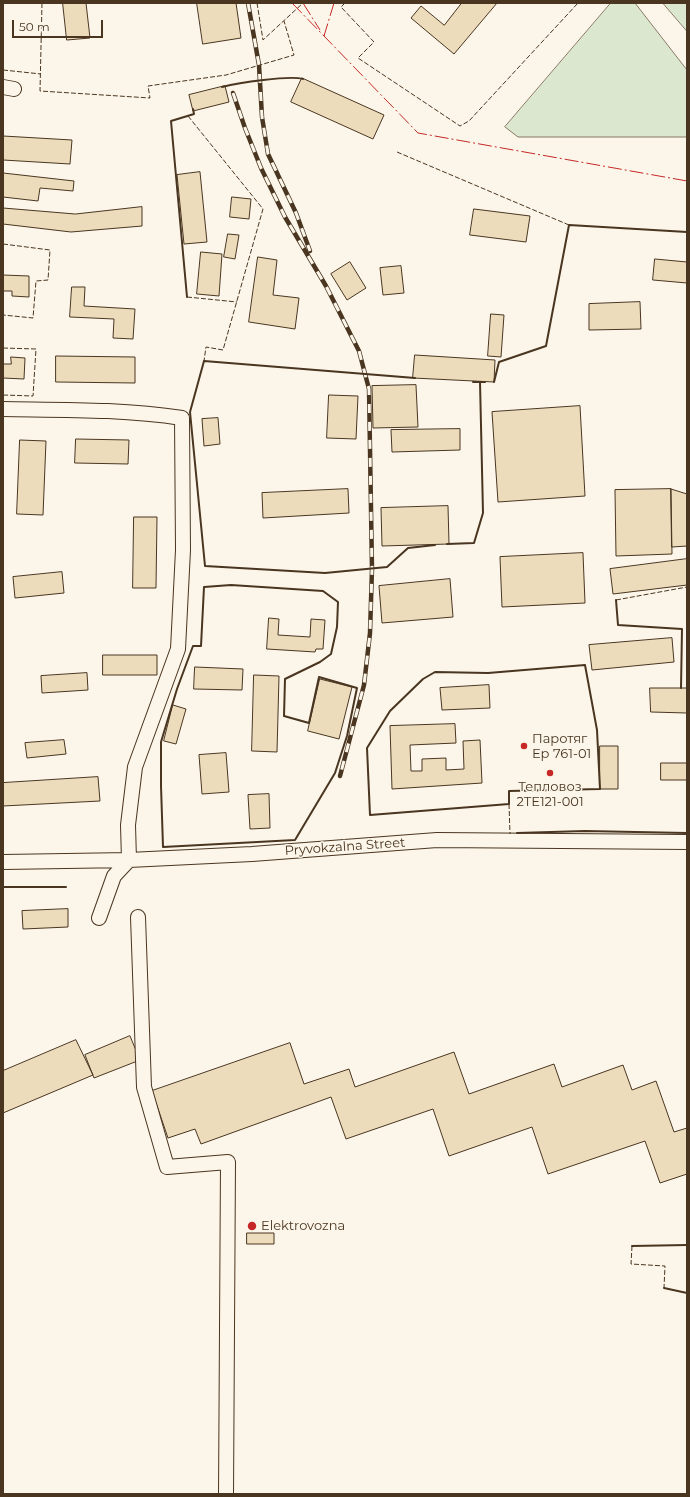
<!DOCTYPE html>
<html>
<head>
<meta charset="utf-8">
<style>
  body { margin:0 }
  #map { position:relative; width:690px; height:1497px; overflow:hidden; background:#fbf6e9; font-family:Montserrat,sans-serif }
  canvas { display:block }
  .frame { position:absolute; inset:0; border:4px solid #4a3520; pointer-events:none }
  .scale { position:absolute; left:12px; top:20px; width:91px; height:18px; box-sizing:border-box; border:2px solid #4a3520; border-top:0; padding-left:5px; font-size:12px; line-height:14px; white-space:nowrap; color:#4a3520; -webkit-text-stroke:3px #fbf6e9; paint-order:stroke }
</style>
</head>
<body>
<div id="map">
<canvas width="690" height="1497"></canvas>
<div class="frame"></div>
<div class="scale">50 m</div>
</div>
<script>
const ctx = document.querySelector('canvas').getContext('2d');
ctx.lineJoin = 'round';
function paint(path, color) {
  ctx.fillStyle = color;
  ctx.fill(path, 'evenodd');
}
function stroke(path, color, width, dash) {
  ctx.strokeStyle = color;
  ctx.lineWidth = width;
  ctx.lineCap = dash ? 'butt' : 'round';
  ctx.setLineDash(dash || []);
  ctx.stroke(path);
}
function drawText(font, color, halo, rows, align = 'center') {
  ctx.font = font + ' Montserrat,sans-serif';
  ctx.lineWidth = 3;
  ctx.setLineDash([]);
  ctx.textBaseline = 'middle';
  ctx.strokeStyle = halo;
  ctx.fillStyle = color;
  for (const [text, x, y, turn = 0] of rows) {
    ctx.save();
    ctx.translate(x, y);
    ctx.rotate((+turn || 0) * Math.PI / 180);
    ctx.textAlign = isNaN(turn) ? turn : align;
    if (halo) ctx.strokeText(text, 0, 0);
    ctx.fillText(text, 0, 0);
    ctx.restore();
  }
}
const green = new Path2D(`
  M611,3H635L687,70V137H518L505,127Z
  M663,3H687V31Z`);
const building = new Path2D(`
  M63,3H86L90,38L67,40Z
  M197,3H236L241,38L203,44Z
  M462,3H497L454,54L411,18L421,6L444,25Z
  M302,78L384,115L373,139L291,102Z
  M225,86L229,102L193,111L189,95Z
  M3,136L72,140L70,164L3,160Z
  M200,172L207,242L184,244L177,175Z
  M3,173L74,181L73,191L40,188L38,201L3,197Z
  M232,197L251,199L249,219L230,217Z
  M142,207V226L71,232L3,224V208L75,214Z
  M474,209L530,216L526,242L470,235Z
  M228,234L239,235L235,259L224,257Z
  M201,252L222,254L219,296L197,294Z
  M258,257L277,260L273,295L299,298L295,329L249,322Z
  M655,259L687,262V283L653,280Z
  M350,262L366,288L347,300L331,274Z
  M401,266L404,293L383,295L380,268Z
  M3,275L29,276V297L12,296V291H3Z
  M72,287H85L84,306L135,309L133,339L113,338L114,319L70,317Z
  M640,302L641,329L589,330V304Z
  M491,314L504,315L501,357L488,356Z
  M415,355L495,360L494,382L413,378Z
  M56,356L135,357V383L56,382Z
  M11,357L25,358L24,379L3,378V364H11Z
  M416,385L418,427L373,428L372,386Z
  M329,395L358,396L356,439L327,438Z
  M580,406L585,496L498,502L492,412Z
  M218,418L220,444L204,446L202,419Z
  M460,429V450L392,452L391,430Z
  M76,439L129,440L128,464L75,463Z
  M20,440L46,441L43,515L17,514Z
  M348,489L349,513L263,518L262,493Z
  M671,489L672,554L616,556L615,490Z
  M671,489L687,494V546L672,547Z
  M448,506L449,544L382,546L381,508Z
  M134,517H157L156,588H133Z
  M583,553L585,603L502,607L500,557Z
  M687,559V585L613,594L610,569Z
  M62,572L64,593L15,598L13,577Z
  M450,579L453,617L382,623L379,586Z
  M269,618L279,619L278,635L310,637L311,619L325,620L323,649H316L315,652L267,649Z
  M672,638L674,662L592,670L589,645Z
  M103,655H157V675H103Z
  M195,667L243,669L242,690L194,689Z
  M87,673L88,690L42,693L41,676Z
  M254,675L279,676L277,752L252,751Z
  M320,679L352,687L339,739L308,731Z
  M489,685L490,708L442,710L440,688Z
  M650,688H687V713L651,712Z
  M173,705L186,709L176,744L164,741Z
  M455,724L456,743L410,745L411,771H422V759L446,758V770L464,769L463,741L480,740L482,783L392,789L390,726Z
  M64,740L66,754L27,758L25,743Z
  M600,746H618V789H600Z
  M226,753L229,792L202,794L199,755Z
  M661,763H687V780H661Z
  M98,777L100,801L3,806V783Z
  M269,794L270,828L250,829L248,795Z
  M68,909V927L23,929L22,911Z
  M130,1036L140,1060L94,1078L85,1055Z
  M76,1040L93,1075L3,1113V1071Z
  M290,1043L304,1084L349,1069L355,1087L454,1052L469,1094L554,1064L562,1087L623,1065L632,1090L656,1081L674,1132L687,1128V1174L660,1183L645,1141L548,1174L532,1127L449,1156L433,1109L346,1139L331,1097L201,1144L195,1129L168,1138L152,1091Z
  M247,1233H274V1244H247Z`);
const minor = new Path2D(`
  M3,87L14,89
  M3,409C63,410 123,409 182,418L183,550L178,649L135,767L128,825L129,860L114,876L99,918
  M3,862L129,860L252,854L437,840L687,842
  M138,917L144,1087L167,1167L228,1162L226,1494`);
const rail = new Path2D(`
  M248,3L259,65L262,117L268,154L296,213L310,251
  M233,93L245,128L261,168L285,217L326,286L359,351L369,389L372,569L370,633L364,685L340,776`);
const fence = new Path2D(`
  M42,3L40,91L150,98L148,86L226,75L294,55L284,21
  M257,3L263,40L303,3
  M345,3L341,7L374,42L358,58L460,126L469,121L578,3
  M3,70L41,74
  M188,116L263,209L223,350L206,347L204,361
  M397,152L569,225
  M3,244L50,250L48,280L36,281L33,318L3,315
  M187,297L237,302
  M3,348L36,349L33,396L3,395
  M616,600L687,587
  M509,804L510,834
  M632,1246L631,1264L665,1266L664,1288`);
const wall = new Path2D(`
  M222,87C238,83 289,75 303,79
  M187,297L171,121L194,114L193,109
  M415,378L204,361L190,412L205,566L325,573L387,567L408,548L435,545
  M473,382H485
  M494,382L499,362L546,346L569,225L687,232
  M447,544L474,543L483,513L480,382
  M231,585L323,591L338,602L337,627L331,654L320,662L285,679L284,716L309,723L319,677L357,688L347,736L335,773L295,840L163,847L161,786V742L177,689L193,646H201L204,587Z
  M616,600L618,625L682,629L681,688
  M585,665L597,730L600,789L509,791V804L370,815L367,748L390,711L423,679L435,672L488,673Z
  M517,833L585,831L687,833
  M3,887H66
  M632,1246L687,1245
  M664,1288L687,1293`);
const power = new Path2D(`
  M292,3L418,133L687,181
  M303,3L320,30
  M324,35V36L334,3`);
const markers = [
  [524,746,4,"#c62828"],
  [550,773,4,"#c62828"],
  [252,1226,5,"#c62828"]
];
const poiNames = [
  ["Паротяг",532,739],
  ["Ер 761-01",532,754],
  ["Тепловоз",550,787,"center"],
  ["2ТЕ121-001",550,802,"center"],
  ["Elektrovozna",261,1226]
];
const streetNames = [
  ["Pryvokzalna Street",345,847,-4]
];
paint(green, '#dce7d0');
stroke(green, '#887966', 1);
paint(building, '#ecdcbc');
stroke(building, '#4a3520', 1);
stroke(minor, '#4a3520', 16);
stroke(minor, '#fbf6e9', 14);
stroke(rail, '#4a3520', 4.5);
stroke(rail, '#fbf6e9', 3, [9]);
stroke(fence, '#4a3520', 1, [5, 2]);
stroke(wall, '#4a3520', 2);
stroke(power, '#c62828', 1, [14, 3, 2, 3]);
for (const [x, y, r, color] of markers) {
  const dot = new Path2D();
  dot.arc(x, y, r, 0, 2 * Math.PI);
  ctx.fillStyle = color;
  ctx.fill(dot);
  stroke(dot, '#fbf6e9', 1.5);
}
drawText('13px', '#4a3520', '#fbf6e9', poiNames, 'left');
drawText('13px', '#4a3520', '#fbf6e9', streetNames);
</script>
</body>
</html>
